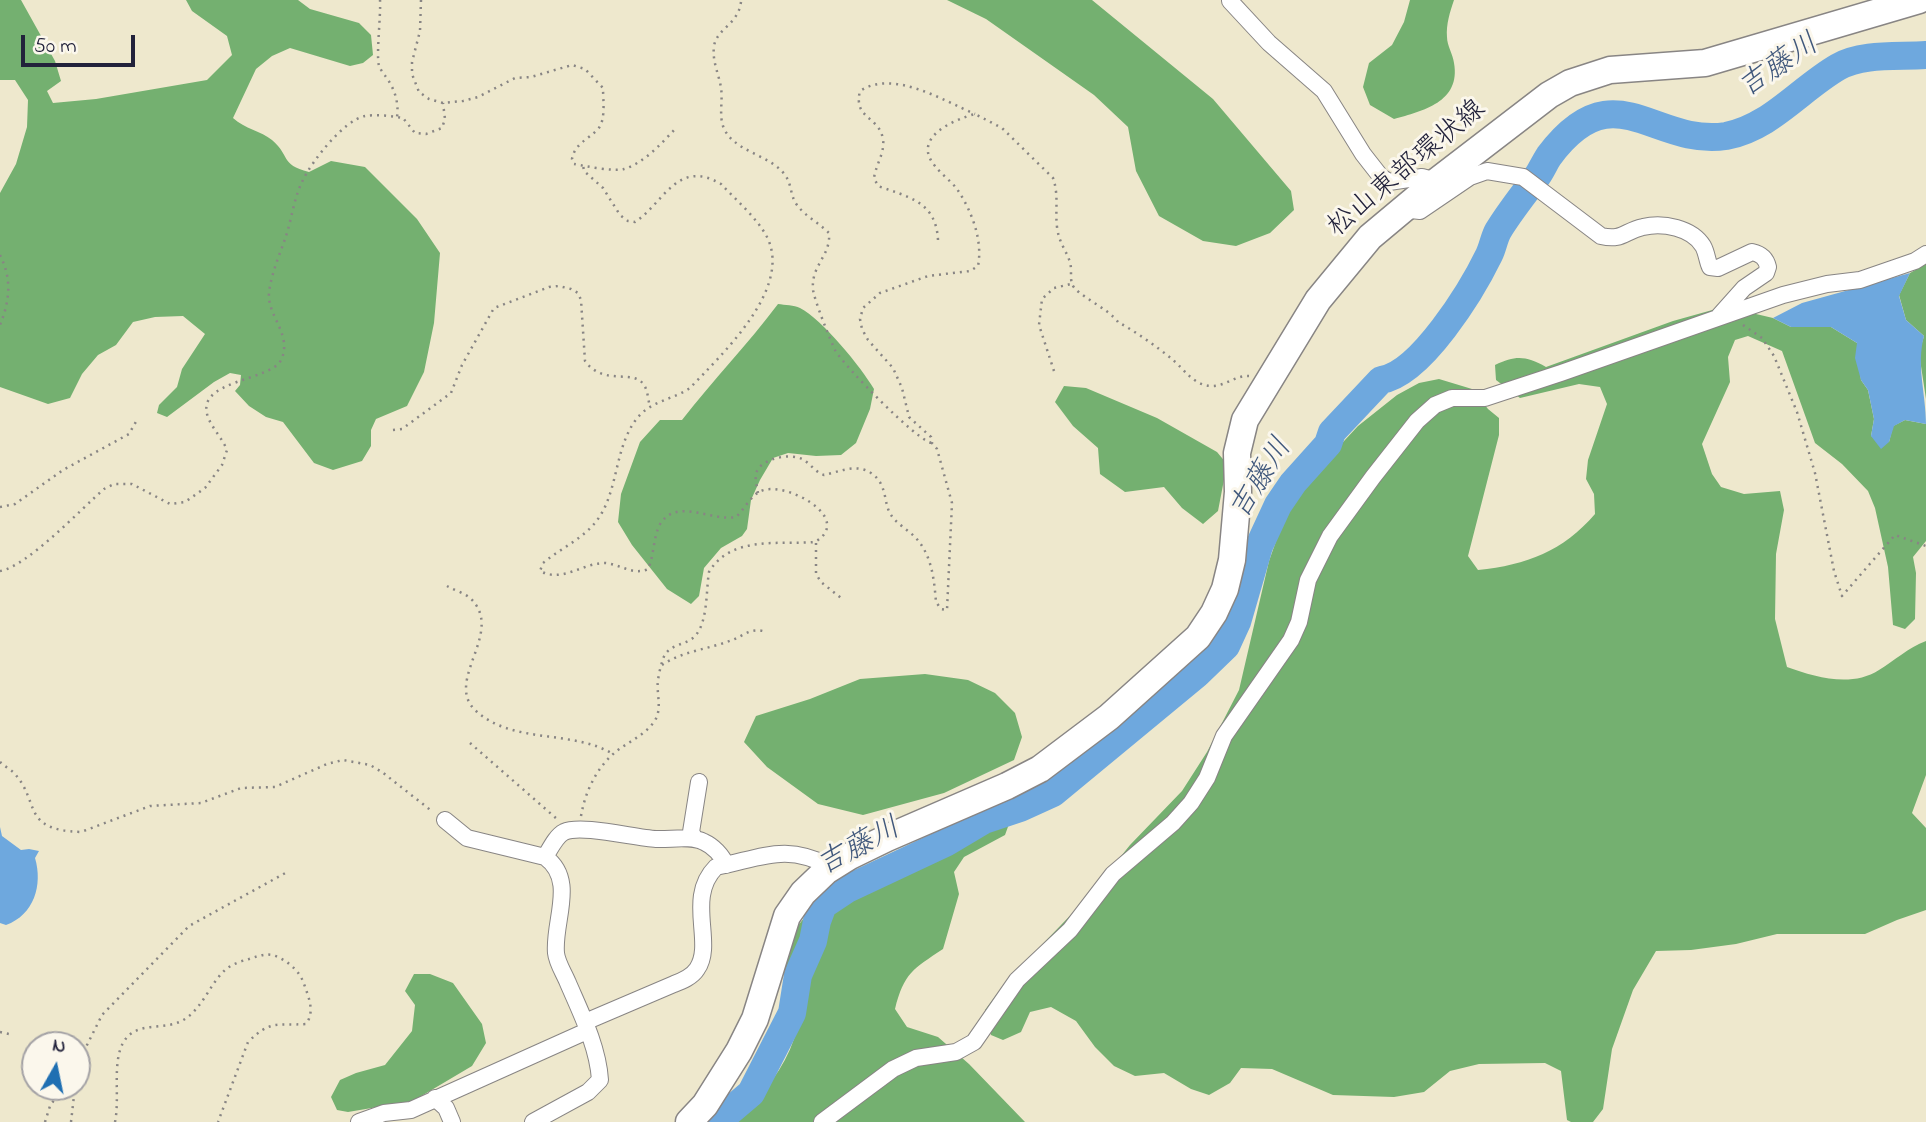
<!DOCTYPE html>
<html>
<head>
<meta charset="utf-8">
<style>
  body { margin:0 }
  #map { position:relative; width:1926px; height:1122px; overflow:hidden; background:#eee8cd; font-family:"Indie Flower",sans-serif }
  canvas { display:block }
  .north { position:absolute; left:21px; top:1031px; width:70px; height:70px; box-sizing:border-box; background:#fbf7ec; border:2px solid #a4a2a5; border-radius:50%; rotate:9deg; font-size:19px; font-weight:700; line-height:28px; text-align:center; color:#22223b }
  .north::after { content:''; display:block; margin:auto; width:24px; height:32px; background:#1f6fb2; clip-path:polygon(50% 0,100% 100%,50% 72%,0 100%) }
  .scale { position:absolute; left:21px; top:35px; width:114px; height:32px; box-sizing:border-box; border:4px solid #22223b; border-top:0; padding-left:9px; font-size:21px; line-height:24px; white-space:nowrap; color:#22223b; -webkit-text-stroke:5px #fbf7ec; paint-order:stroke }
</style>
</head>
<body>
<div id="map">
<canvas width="1926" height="1122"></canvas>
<div class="north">N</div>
<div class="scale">50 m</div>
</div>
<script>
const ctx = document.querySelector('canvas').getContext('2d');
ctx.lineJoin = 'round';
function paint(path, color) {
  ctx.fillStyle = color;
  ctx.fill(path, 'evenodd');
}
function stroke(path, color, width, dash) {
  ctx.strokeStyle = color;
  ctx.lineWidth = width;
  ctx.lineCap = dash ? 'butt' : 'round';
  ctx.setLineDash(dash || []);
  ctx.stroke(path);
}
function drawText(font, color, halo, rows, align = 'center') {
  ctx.font = font + ' "Indie Flower","Klee One",sans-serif';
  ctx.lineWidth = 6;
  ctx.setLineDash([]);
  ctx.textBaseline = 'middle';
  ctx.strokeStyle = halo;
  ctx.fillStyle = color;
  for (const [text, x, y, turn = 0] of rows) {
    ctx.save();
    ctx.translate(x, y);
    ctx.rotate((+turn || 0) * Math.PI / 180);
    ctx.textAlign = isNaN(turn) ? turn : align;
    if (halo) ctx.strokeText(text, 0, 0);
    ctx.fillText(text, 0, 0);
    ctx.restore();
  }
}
const forest = new Path2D(`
  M0,0H21L55,61L61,81L47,91L53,103L96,99L207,80L232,55L227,36L192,11L186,0H298L310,9L359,23L371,35L373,55L363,63L350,66L290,48L272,56L256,69L233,118C245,129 261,131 272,140C291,156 279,164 309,172L331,161L365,167L417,219L440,253L434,323L424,372L407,406L376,419L371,430V446L362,461L333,470L314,463L283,422L266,417L249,406L235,391L240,385L241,375L230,373L214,382L167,417L157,413L159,405L177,387L182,369L205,334L183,316L155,317L133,322L116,345L98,355L82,374L70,398L48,404L0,387V193L16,164L27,127L28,100L15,80H0Z
  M947,0H1092L1213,99L1291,191L1294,210L1270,233L1236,246L1203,241L1159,216L1136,171L1128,127L1094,95L986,19Z
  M1410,0H1454C1450,12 1446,24 1447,37C1447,46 1453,54 1454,63C1461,102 1423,111 1394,119L1370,105L1363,87L1369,63L1392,45L1404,22Z
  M1926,264V399L1919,353L1924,336L1906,320L1899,295L1910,273Z
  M1741,302L1756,314L1773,318L1791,327H1831L1857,343L1861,380L1868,390L1874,419L1871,436L1889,442L1893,426L1905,420L1926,424V541L1913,557L1916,573L1915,619L1905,629L1893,625L1888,567L1875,508L1868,491L1842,464L1815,443L1782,351L1748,336L1735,340L1728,357L1730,382L1702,444L1712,474L1721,487L1744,494L1780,491L1784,510L1776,554L1775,619L1787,667C1815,677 1851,688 1879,670C1895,660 1908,648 1926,641V775L1912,813L1926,828V910L1897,920L1865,934H1777L1736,944L1691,950L1656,951L1633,990L1612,1049L1603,1109L1593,1122H1571L1567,1120L1561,1071L1545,1063L1479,1064L1450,1071L1424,1092L1394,1097L1333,1095L1272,1069L1241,1068L1230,1083L1209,1095L1191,1089L1164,1073L1135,1076L1114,1066L1095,1047L1076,1021L1051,1007L1030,1012L1021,1032L1003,1040L991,1035L985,1010L1005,983L1089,896L1130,845L1182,791L1207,752L1239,690L1269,561L1287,510L1331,455L1358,426L1397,395L1419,383L1439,379L1472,389L1488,409L1499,418V435L1468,556L1478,570C1527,565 1563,551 1595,514L1594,494L1586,479L1588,460L1607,404L1600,387L1579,384L1520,398L1496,380L1495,365C1516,355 1526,356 1546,367L1673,321Z
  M778,304C785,305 794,305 800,308C822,319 861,367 874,389L870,409L856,443L841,455L816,456L788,453L773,458L760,480L751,500L747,529L742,536L721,548L704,568L699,596L691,604L667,589L632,545L618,522L621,494L640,442L660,420H682C713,380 748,344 778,304Z
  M1064,386L1086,388L1157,418L1217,452L1227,464L1218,511L1203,524L1182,508L1164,487L1125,492L1100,474L1098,448L1073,426L1055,402Z
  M925,674L968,680L995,693L1015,713L1022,737L1014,760L944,793L863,815L818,804L767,767L744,742L756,716L810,699L860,679Z
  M995,807L1007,808L1013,813L1005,835L964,857L954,872L959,894L943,949C913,969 904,973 895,1009L907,1027L938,1037L969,1064L1025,1122H737C744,1108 754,1100 765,1089C786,1065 798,1036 802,1005L784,990L785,959L797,927L811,909L846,886L894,864L980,809Z
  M414,974H430L453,983L482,1024L486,1043L472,1066L413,1101L348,1112L337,1110L331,1097L340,1080L356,1073L385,1065L412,1031L415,1005L405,991Z`);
const water = new Path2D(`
  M1910,273L1899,296L1906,320L1924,336C1916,365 1926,394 1926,424L1905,420L1894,426L1889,442L1881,449L1871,436L1874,419L1868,390L1861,380L1855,358L1857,343L1831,327H1791L1773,318L1802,303Z
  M0,827L2,836L21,850L29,849L39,851L35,858C43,885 34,915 6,925L0,923Z`);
const river = new Path2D(`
  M717,1122L751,1093L792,1013L798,975L813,941L817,921L823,905L847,889L947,842L984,820L1020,808L1053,793L1197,674L1226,646L1237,622L1259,546L1278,505L1293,483L1328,444L1332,432L1381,380C1421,374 1472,290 1489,255C1493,247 1494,238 1498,231C1510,211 1525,193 1538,175C1542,169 1545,162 1549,156C1614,69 1653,147 1726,136C1770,128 1800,89 1838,67C1862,53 1898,57 1926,55`);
const path = new Path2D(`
  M380,0C381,15 376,55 379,66C381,71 385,75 388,80C395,90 399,104 397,117
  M421,0L420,31L412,62V74L419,92L429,99L443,103L463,101L478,97L515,78L531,77L572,65L585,69L603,88C603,100 606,120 598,129C588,140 575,143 572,159L574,164C585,166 614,172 624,169C644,163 662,143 676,128
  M741,2C738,25 717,28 714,46C712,62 719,74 721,88C723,100 719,114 723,126C732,152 770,154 785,175C792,184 790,196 797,205C805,216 819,223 829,233C831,256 811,265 813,289C813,297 831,342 835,350C843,365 918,442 932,443
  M938,240C936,201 908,197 878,186L874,178C876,164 885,153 883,139C879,116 853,119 860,91C893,69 942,100 975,114
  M0,255C12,279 10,300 0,325
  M1743,325L1762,338L1774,356L1797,412L1815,473L1834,571L1842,596L1895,535L1926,546
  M1054,371L1039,325L1042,299L1054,288L1071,284
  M393,430L402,429L451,393L462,365L494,308L549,287L559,286L571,289L578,293L581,300L585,361C604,387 633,368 644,385C648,391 648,400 650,407
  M758,493C757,486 754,477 757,471C763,458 790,453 802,459C810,463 815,472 824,475C839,472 856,463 871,473C888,484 883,503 891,515C897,524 908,530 915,537C932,555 934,579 936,602L941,609L947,610L952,503L937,449L932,443L931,437L909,417L902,388L893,368L868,340L862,329L860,319L863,308L880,293L928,276L970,271L978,266C983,241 972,211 957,189C951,181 941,174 935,166C911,138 953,120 975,114L1002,128L1053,178C1059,195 1055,210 1057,227C1059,243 1066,250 1070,262C1072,269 1070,278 1072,284C1076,295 1108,308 1118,322C1136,332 1156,346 1172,359C1185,370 1194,386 1212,386C1226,386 1236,375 1249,376
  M0,507L15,504L63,470L129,434L138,418
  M816,543V574L821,582L841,598
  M0,571C28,566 81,509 104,489L114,484H132L170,504L185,502L205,488L222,465L227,450C222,438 212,428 208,417C194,380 271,381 281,360C293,335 267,316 269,293C271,274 280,254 286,236C292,218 294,197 303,180C312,161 344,120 365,116C376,114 392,116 403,118L415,133L426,134L442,128L445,119L443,103
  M447,586C454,590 464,593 470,598C506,631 444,680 475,710C512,745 572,729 613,754
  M662,665C682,651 710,649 732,640C743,636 750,628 763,631
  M470,743L557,819
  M0,762C4,766 10,769 14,773C41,802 20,830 81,832L150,806L201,803L241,788L275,787L327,764L343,760L370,765L382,772L433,812
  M581,816C585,793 595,771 612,755C625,743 643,737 654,722C663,709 656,694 658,680C659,673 661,665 663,659C668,643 687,646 696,635C708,620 706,590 709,572C731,535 780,545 815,542C856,518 782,478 759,492C749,498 744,510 736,517C711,522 675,496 659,526C653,540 654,556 648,569C633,576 620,564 605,563C582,563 563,583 540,571L543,563C562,547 586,538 600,516C619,486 615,443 639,416C652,401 674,399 690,388C721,355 793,289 767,237C757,218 736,200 721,184C677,158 664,203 635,222L628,221L620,215L603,188L584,171L583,165
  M0,1032L9,1034
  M77,1063L82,1054
  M77,1079L84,1051L102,1015L189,926L289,871
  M45,1122L50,1106L63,1087
  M71,1122L75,1087
  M115,1122C120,1098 112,1063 123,1043C136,1019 166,1032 185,1019C203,1007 210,984 225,970C232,964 241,961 249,959C261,955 269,952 280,958C291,964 300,972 304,984C309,998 315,1012 306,1024C278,1026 271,1019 248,1042L218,1122`);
const street = new Path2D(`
  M1230,1L1269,43L1324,91L1363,154L1381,177L1389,182L1422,177L1437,181
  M1411,210L1420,211L1470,177L1487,171L1523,177L1601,236C1623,241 1624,231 1643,227C1663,222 1692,228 1703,246C1707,253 1707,261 1710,267L1718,268L1752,252C1761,254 1766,258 1768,267L1766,273L1744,288L1719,316
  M445,820L467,838L545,857C577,880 553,921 556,953C557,963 564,973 568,983C581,1013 598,1047 600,1080L588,1092L533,1122
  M695,839L691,832L699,782
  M545,857C550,849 556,836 564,832C581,824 635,838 656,839C670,840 690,835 704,842C713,846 722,855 726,865
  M585,1022L674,984C682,981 692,977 697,969C715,943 685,898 716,867C765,857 785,843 832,867
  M435,1098L446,1108L452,1122
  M359,1122L384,1113L411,1110L587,1031
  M822,1122L893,1069L916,1058L956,1052L974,1042L1017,980L1070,930L1113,874L1173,823L1191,803L1207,778L1224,736L1291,640L1299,622L1308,580L1330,536L1373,477L1417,421L1435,405L1452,398H1485L1561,373L1783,295L1827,284L1860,280L1915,261L1926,254`);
const primary = new Path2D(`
  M689,1122L705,1105L739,1051L755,1019L787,916L803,893L826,871L850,856L887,838L1007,786L1040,769L1109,717L1198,637L1214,613L1225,589L1232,560L1238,492L1237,453L1245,420L1318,300L1370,237L1437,181L1549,95L1570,83L1610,70L1705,63L1919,0`);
const streetNames = [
  ["松山東部環状線",1408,170,-40]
];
const waterNames = [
  ["吉藤川",1780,68,-34],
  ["吉藤川",1263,480,-58],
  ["吉藤川",860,849,-28]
];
paint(forest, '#74b070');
paint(water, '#6ea8de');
stroke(river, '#6ea8de', 28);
stroke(street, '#888584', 18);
stroke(primary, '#888584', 29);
stroke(path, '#888584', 2.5, [2, 5]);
stroke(street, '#fff', 16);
stroke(primary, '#fff', 26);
drawText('28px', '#22223b', '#fbf7ec', streetNames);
drawText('italic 30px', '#40587c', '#fbf7ec', waterNames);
</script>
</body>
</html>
